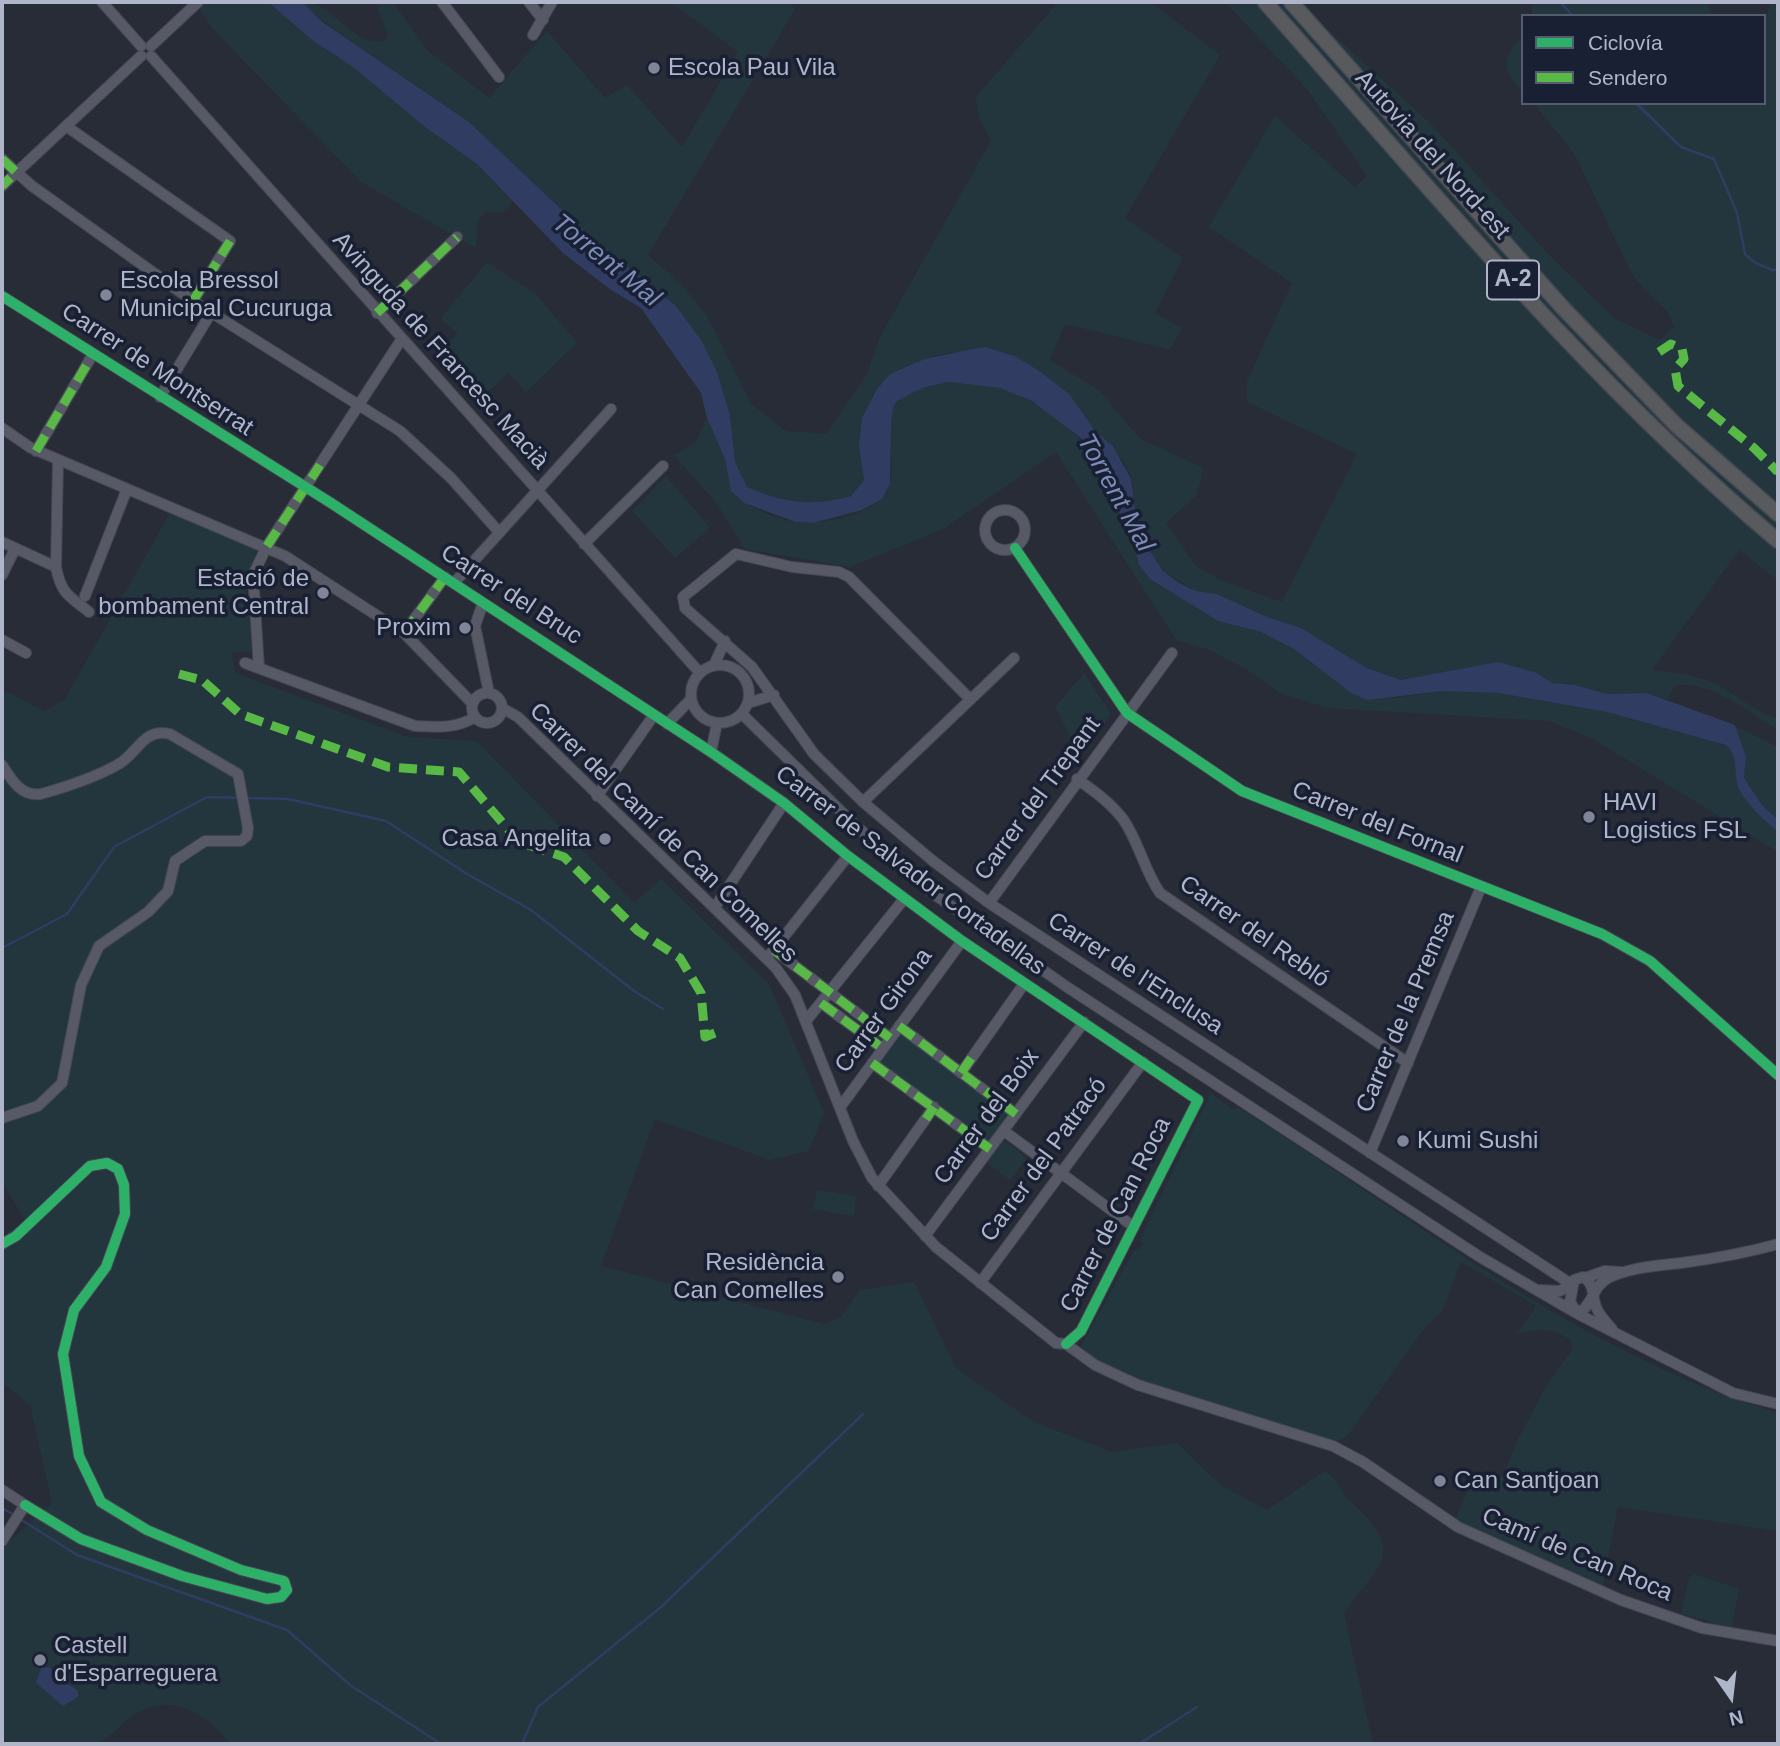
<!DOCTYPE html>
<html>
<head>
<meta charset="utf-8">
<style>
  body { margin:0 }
  #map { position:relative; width:1780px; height:1746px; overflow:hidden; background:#272c37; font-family:Helvetica,sans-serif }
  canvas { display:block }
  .frame { position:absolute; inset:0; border:4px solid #b0b6ca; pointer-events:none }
  .legend { position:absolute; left:1521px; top:14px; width:245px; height:91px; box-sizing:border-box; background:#1a2033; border:2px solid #565c6f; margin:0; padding:9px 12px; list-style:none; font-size:21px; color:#b0b6ca }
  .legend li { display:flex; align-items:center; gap:14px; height:35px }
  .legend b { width:35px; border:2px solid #565c6f }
  .north { position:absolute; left:1696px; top:1662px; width:70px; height:70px; -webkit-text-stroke:5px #1a2033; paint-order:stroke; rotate:166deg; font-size:19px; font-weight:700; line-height:28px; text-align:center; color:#b0b6ca }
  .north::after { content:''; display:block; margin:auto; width:24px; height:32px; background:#b0b6ca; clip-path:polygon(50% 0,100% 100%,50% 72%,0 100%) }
</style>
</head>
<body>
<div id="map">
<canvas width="1780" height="1746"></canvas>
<div class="frame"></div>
<ul class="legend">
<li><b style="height:9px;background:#2db169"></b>Ciclovía</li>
<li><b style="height:9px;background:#58b947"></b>Sendero</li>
</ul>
<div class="north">N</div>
</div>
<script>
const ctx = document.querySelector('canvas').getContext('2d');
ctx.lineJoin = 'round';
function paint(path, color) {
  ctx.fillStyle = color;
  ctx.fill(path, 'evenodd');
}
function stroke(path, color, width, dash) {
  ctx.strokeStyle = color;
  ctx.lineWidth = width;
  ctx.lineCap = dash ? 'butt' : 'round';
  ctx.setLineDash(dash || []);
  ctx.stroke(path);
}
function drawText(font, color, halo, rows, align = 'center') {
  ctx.font = font + ' Helvetica,sans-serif';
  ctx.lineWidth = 7;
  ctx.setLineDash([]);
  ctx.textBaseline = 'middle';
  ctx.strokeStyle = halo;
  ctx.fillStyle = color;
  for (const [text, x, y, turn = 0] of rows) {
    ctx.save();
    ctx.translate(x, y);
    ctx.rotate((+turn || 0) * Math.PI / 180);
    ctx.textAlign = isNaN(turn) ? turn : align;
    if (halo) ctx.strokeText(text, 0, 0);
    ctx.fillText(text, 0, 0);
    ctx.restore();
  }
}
const green = new Path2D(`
  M195,2H268L312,40L353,67L425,127L477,164L513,202L502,213L486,212L478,220L476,248L361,182L212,28Z
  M303,2C334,2 352,48 384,41L388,35L375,2H393L427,50L489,98L547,31L605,98L627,85L682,147L738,52L671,2H790L795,9L648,255L681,284L706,314L751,404L786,431L826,434L867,374L880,337L991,141L979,118L976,97L1058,2H1150L1220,55L1125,218L1183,258L1155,313L1182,328L1170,350L1065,324L1050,360L1100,391L1139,438L1203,468L1197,495L1166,523L1196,566L1222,581L1282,602L1357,454L1247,402V381L1292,283L1209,227L1275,116L1355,187L1367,176L1307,89L1225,2H1303L1325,27L1432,125L1548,254L1614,318L1659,340L1674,327L1668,312L1643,288L1630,270L1575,155L1534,103H1764V24L1771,2H1778V580L1739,550L1652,670C1677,673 1697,674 1721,687C1740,696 1757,715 1778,718V730C1748,712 1710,679 1674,686L1668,699L1647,693L1607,694L1575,685L1552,683L1537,673L1441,674L1401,680L1367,668L1301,628L1267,617L1217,594L1196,591L1163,571L1150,551L1136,514L1132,479L1124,463L1113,446L1096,432L1070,395L951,352L924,359L890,374L877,389L862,418L859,446L864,480L851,496C810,507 785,503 746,487L735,462L730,415L717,372L675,305L581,228L469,122L321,20Z
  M1533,2H1708L1711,16H1531Z
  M1523,37V91C1502,71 1499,57 1523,37Z
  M487,262L536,294L577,343L526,392L508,373L479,401L435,356L458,333L440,319Z
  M948,382L1000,388L1017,393L1054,415L1087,446L1135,549L1139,565L1150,579L1218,621L1261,632L1294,649L1351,693L1392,698L1443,691L1498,693L1607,712L1726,745C1740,758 1732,775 1740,791C1748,807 1766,820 1778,832V852L1591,738L1550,721L1328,708L1280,693L1246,669L1210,650L1176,640L1056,452L943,529L850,567L745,549L717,504L674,455L695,443L707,418L725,459L737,498C755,509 775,519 796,522C824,525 880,515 890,484C897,460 881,427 895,405C905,389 931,386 948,382Z
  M666,476L710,528L675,558L632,511Z
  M170,513L258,549L246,583L252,649L250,652H232L235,673L407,737L477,741L634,903L661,879L769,984L824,1113L809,1151L770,1160L655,1119L601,1266L824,1324L841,1317L860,1290L914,1282L956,1368L1034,1422L1112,1452L1177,1443L1219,1484L1267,1510L1325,1471C1337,1477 1341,1494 1352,1503C1411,1556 1375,1566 1344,1614L1373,1744H231C205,1712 167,1689 129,1718C120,1726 106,1741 94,1744C77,1746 23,1744 2,1744V1548L52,1503L30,1405L2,1382V1237L25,1220L2,1182V692L10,693L44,711L65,699Z
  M1084,673L1111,714L1081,756L1055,707Z
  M1735,726L1778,747V820L1762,805L1744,778L1746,757Z
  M899,1026L1016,1114L990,1149L872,1063Z
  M1211,1093L1232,1109L1239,1108L1269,1127C1431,1232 1590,1357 1778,1413V1531L1618,1507L1602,1589L1587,1579L1455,1520L1474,1476L1496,1480L1503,1476L1517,1441L1546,1386L1572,1350L1571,1340C1551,1327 1538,1329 1516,1334L1534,1310L1535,1305L1461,1262L1442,1311L1423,1330L1348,1435L1335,1443L1136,1381L1082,1354L1080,1348L1134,1250L1139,1251L1143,1243L1139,1241Z
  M1003,1140L1027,1158L1010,1180L986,1162Z
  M817,1190L856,1196L854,1216L813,1209Z
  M1694,1574L1739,1589L1732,1628L1681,1614L1689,1578Z`);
const water = new Path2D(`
  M268,2H303L321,21L469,122L581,228L675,305L701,340L717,372L730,415L735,462L747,487C785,503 810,507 851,496L864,480L859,446L862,418L877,389L890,374L924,359L984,347L1015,356L1042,373L1070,395L1096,432L1113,446L1131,479L1136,514L1150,551L1163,571L1179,583L1196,591L1217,594L1267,617L1301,628L1367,668L1401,680L1498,662L1537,673L1552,683L1575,685L1607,694L1647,693L1735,725L1746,757L1744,778L1762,805L1778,820V832C1766,821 1748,807 1740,791C1732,775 1740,758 1726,745L1607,712L1498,693L1443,691L1367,700L1351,693L1294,649L1261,632L1218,621L1150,579L1139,565L1135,549L1103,475L1082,439L1032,401L1000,388L948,382L922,388L897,401L893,408L891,425L890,484L882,499L862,510L813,523L796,522L744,503L731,491L725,459L707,418L701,393L641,308L611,290L563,253L477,164L425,127L353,67L312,40Z
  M50,1667L53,1673L78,1691V1697L63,1706L36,1683L41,1668Z`);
const stream = new Path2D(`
  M1560,2L1573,16
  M1636,103L1681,147L1714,159L1737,213L1745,254L1754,262L1772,270H1778
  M2,948L67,914L114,847L207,797L288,799L386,821L467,874L531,910L634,991L663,1009
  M2,1508L14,1515
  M20,1519L77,1555L287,1630L350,1685L441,1744
  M522,1744L538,1707L661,1607L863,1414
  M1139,1744L1197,1707`);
const minor = new Path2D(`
  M102,2L141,46
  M442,2L499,77
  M529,2L543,20
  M533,35L552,2
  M151,46L198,2
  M151,56L700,673
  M66,126L230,241L193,301
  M2,159L32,186L193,301L400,431L451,478L499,532
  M2,186L141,56
  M2,296L331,503L711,752L784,803L848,856L962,941L1198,1100L1081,1331L1066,1344
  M377,313L457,237
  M160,397L211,313
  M2,428L31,448L285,556L404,633L472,703
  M36,451L93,354
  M58,460L56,567C61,594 69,596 89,612
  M985 530a20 20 0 1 1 40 0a20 20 0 1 1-40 0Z
  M2,542L56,567
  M584,544L663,466
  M1015,548L1127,713L1242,791L1602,934L1650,961L1778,1075
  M2,575L15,549
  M454,583L611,409
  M85,596L127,489
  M483,603L475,626L489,693
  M404,633L445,577
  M2,640L26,653
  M245,663L415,726C437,727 456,729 475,717
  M691 694a29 29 0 1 1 58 0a29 29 0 1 1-58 0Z
  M714,665L725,641
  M259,668L253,575L267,546L401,340
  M472 708a15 15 0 1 1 30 0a15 15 0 1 1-30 0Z
  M970,699L849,577L839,572L792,567L736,554L683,597L685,608L752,667L814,754L863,802L933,861L989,903L1571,1284L1560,1291L1539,1290
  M748,703L774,695
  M502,708L518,717L776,968L795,995L853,1141L872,1178L936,1247L1056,1343L1066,1344L1095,1365L1138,1385L1333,1446L1363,1462L1458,1527L1621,1600L1702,1628L1778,1641
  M742,714L854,824L931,892L1067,987L1480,1257L1578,1314L1733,1393L1778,1404
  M667,724L691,699
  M711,752L717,723
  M2,765C11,779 21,797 41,794C66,787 94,778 117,765C137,755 143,727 170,734L238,774L248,828L247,836L241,841H205L175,861L168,891L148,912L99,946L81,985L62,1083L38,1106L2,1118
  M1077,779C1094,791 1110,802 1123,819C1139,842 1144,870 1160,893L1408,1063
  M597,796L654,715
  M863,802L1014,658
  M989,903L1172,653
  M715,907L784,803
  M774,950L890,1038
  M771,953L848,856
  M821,1003L882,1048
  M806,1021L904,899
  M899,1026L1016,1114
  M872,1063L990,1149
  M961,1073L1024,984
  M841,1106L962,941
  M1004,1131L1134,1227
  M1370,1153L1481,887
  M878,1186L934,1107
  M925,1236L1084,1022
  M2,1244L16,1236L90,1166L107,1163L118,1169L124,1185L125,1214L106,1267L74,1310L63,1354L79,1456L101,1502L147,1530L241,1570L284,1581L287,1590L281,1597L267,1599L182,1576L81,1539L25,1505
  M1585,1278L1605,1271L1621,1272
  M980,1283L1143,1062
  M1612,1329C1606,1322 1600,1316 1597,1309C1591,1297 1596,1284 1583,1277L1574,1280L1570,1302L1578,1314C1593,1305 1592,1287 1608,1278C1632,1266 1662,1266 1688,1262C1718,1258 1749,1252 1778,1244
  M2,1490L25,1505L2,1541`);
const highway = new Path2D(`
  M1265,2C1429,187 1588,381 1778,541
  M1291,2L1563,308L1676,425L1778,514`);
const quiet = new Path2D(`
  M2,159L16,172L2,186
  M193,301L230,241
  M377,313L457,237
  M1659,352L1671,344L1682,349L1684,359L1675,369L1678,386L1754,448L1778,472
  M36,451L93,354
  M267,546L320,465
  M404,633L445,577
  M179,674L202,680L240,714L388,767L459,772L519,842L564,857L638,931L680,958L701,993L705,1037L715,1033
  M774,950L890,1038
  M821,1003L882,1048
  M899,1026L1016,1114
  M872,1063L990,1149
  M961,1073L972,1057
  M926,1119L934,1107`);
const cycleway = new Path2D(`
  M2,296L331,503L711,752L784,803L848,856L962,941L1198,1100L1081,1331L1066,1344
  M1015,548L1127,713L1242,791L1602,934L1650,961L1778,1075
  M2,1244L16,1236L90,1166L107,1163L118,1169L124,1185L125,1214L106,1267L74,1310L63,1354L79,1456L101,1502L147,1530L241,1570L284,1581L287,1590L281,1597L267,1599L182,1576L81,1539L25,1505`);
const markers = [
  [654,68,7,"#808697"],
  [106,295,7,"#808697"],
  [323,593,7,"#808697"],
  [465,628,7,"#808697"],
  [1589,817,7,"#808697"],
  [605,839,7,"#808697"],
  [1403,1141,7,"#808697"],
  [838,1277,7,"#808697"],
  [1440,1481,7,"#808697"],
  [40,1660,7,"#808697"]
];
const shields = [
  [1513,280,52]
];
const shieldNames = [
  ["A-2",1513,280]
];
const poiNames = [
  ["Escola Pau Vila",668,68],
  ["Escola Bressol",120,281],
  ["Municipal Cucuruga",120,309],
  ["Estació de",309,579,"right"],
  ["bombament Central",309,607,"right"],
  ["Proxim",451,628,"right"],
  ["HAVI",1603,803],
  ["Logistics FSL",1603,831],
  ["Casa Angelita",591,839,"right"],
  ["Kumi Sushi",1417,1141],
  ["Residència",824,1263,"right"],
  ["Can Comelles",824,1291,"right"],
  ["Can Santjoan",1454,1481],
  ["Castell",54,1646],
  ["d'Esparreguera",54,1674]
];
const streetNames = [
  ["Autovia del Nord-est",1432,155,48],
  ["Avinguda de Francesc Macià",440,351,48],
  ["Carrer de Montserrat",157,370,33],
  ["Carrer del Bruc",511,595,33],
  ["Carrer del Trepant",1038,799,-54],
  ["Carrer del Fornal",1377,823,22],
  ["Carrer del Camí de Can Comelles",663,833,44],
  ["Carrer de Salvador Cortadellas",910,871,37],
  ["Carrer del Rebló",1254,932,35],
  ["Carrer de l'Enclusa",1135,974,33],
  ["Carrer Girona",884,1011,-54],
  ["Carrer de la Premsa",1406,1012,-67],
  ["Carrer del Boix",987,1117,-54],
  ["Carrer del Patracó",1044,1160,-54],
  ["Carrer de Can Roca",1116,1215,-63],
  ["Camí de Can Roca",1577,1555,23]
];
const waterNames = [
  ["Torrent Mal",606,261,39],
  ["Torrent Mal",1115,493,61]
];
paint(green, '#23363e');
paint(water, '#303c61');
stroke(stream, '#303c61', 2.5);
stroke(minor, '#444750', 12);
stroke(highway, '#444853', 17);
stroke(minor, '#575a66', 10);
stroke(highway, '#585a5e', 14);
stroke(quiet, '#58b947', 9, [18, 9]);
stroke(cycleway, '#2db169', 10);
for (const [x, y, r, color] of markers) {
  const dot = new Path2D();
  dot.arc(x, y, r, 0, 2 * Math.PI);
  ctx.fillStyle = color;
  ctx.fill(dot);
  stroke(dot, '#1a2033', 2.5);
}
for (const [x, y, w] of shields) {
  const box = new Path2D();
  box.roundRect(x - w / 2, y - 19.5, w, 39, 5);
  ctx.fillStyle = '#1a2033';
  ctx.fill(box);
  stroke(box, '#b0b6ca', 2);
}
drawText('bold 23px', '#b0b6ca', null, shieldNames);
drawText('24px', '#b0b6ca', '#1a2033', poiNames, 'left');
drawText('24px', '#b0b6ca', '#1a2033', streetNames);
drawText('italic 26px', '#7c8cb9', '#1a2033', waterNames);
</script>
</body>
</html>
